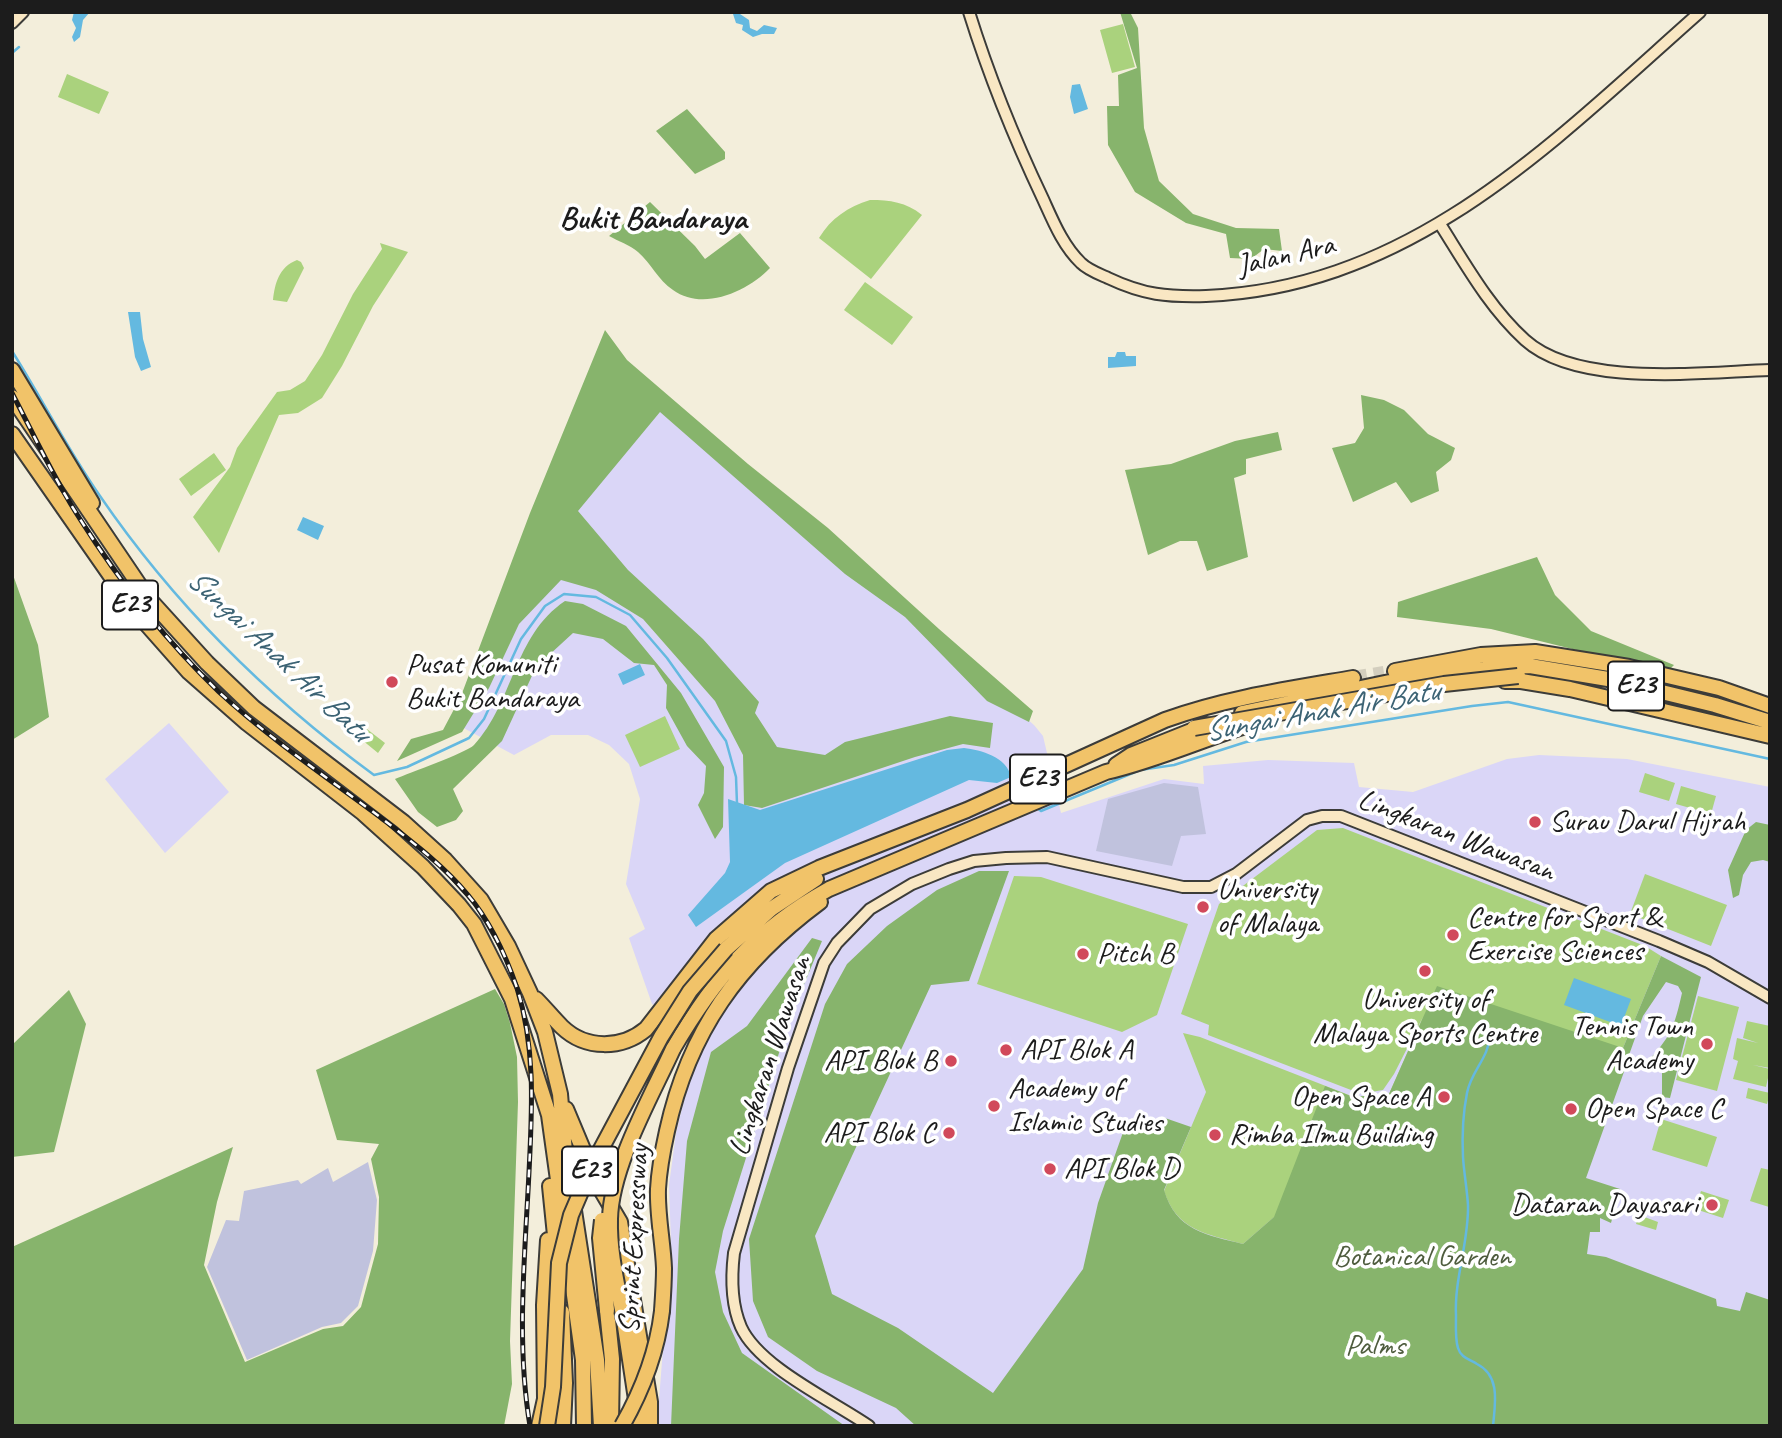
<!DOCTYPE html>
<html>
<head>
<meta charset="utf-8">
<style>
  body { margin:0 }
  #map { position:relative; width:1782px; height:1438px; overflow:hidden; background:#f3eedb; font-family:Caveat,sans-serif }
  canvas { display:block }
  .frame { position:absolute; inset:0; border:14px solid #1c1c1c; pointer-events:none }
</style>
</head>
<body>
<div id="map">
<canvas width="1782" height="1438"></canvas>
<div class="frame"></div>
</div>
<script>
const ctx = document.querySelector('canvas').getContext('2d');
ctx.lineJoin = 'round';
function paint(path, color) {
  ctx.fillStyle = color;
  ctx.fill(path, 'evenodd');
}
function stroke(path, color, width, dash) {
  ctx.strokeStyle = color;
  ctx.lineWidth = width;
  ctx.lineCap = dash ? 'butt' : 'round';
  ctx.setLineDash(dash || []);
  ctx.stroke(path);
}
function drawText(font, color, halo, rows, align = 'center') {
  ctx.font = font + ' Caveat,sans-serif';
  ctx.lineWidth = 7;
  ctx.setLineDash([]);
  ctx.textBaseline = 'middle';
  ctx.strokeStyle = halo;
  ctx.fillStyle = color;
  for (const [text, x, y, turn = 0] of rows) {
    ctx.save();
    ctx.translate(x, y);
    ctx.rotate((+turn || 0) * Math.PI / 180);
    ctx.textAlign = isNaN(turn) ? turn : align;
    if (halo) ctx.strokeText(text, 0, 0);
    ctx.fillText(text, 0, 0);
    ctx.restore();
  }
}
const built = new Path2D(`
  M603,350L1034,725L1043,736L1061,813L1164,779L1204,784L1203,766L1268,760L1354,763L1359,787L1413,792L1507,759L1539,755L1627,759L1770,787V1426H657L671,1244L669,1185L676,1133L686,1091L708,1036L652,1004L629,938L645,929L626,884L640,799L629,764L609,745L588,735H551L514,755L456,724Z
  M169,723L229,792L165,853L105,779Z`);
const industrial = new Path2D(`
  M1164,783L1198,787L1206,834L1181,836L1172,866L1096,851L1108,799Z
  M368,1162L377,1200L373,1251L358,1306L341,1323L322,1327L247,1360L207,1267L226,1220L239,1221L244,1191L298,1180L301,1184L328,1168L333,1182Z`);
const green = new Path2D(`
  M1123,24L1135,67L1112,73L1100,30Z
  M67,74L109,92L99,114L58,97Z
  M870,200C890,200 906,202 922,215L871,279L819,238C831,218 848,207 870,200Z
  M380,243L408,252L373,306L342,366L322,398L298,413L279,415L219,553L193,517L230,467L237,448L277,392L290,390L305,381L322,355L353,294L382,249Z
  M297,260L301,262L304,268L287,302L273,300C275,283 279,267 297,260Z
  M865,282L913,317L892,345L844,310Z
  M214,453L226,470L191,496L179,479Z
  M665,716L680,749L640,767L625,735Z
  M363,726L385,743L378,753L356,735Z
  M1645,773L1675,783L1669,801L1639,792Z
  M1681,786L1716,796L1711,814L1676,804Z
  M1343,828L1645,946L1661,956L1623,1048L1273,1218L1243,1244C1207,1234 1177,1231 1164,1191L1206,1092L1183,1033L1200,1037L1354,1097L1389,1094L1423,1017L1394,1074L1383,1090L1371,1092L1351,1090L1208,1035L1209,1025L1181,1014L1219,904L1317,830Z
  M1645,874L1727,905L1711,946L1630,914Z
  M1014,876L1041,877L1188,924L1157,1015L1122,1032L977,984Z
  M1698,996L1739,1007L1717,1091L1676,1080Z
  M1747,1021L1770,1026V1068L1753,1065L1770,1069L1766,1087L1733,1079L1738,1061L1733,1059L1737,1038L1758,1043L1743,1038Z
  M1748,1088L1770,1093L1767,1104L1746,1098Z
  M1661,1119L1717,1137L1707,1167L1652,1150Z
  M1761,1168L1770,1170L1769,1207L1750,1201Z
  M1701,1191L1729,1200L1723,1218L1695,1209Z
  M1639,1215L1658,1222L1656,1230L1636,1224Z`);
const forest = new Path2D(`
  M1120,12H1130L1138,28L1144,128L1159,181L1193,214L1236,228L1279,229L1282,251L1264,249L1251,259L1230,258L1226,234L1186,223L1135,192L1108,145L1107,106H1119L1118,75L1137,68Z
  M687,109L725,152V159L695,174L656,131Z
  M650,202L695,246L705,259L740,233L770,268C748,291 703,312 673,290C658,280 651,263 638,252C630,245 618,241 609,236Z
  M605,330L627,360L748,464L828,528L939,629L1033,711L1029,722L987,701L905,617L845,574L660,412L578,511L628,570L703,639L759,702L755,713L777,747L825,755L845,742L950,716L993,723L990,748L963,744L915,757L762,808L744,805L743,755L715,701L643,619L596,590L561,580L519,624L489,688L462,732L397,761L411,739L443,730L461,696L530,513Z
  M1361,395L1384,400L1404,410L1428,434L1455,448L1451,460L1436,472L1439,491L1411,503L1396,482L1353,502L1332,448L1355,443L1364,428Z
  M1278,432L1282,450L1246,459V474L1234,478L1248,557L1207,571L1197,541H1180L1148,555L1125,470L1171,464L1235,441Z
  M1537,557L1555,595L1591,631L1674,665L1670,669L1617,660L1491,629L1397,617L1398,602Z
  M12,572L38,645L49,717L12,740Z
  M565,601L583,604L626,626L681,693L724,767L723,827L715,839L698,805L704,793L706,766L687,746L666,708L667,685L654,665L634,663L603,639L573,633L536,667L502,741L453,789L463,811L456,820L437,827L418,812L395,779C409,773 466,753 474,745C514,702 513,636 565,601Z
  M1756,822L1770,825V862L1763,860L1751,862L1743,875L1739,895L1733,898L1728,870L1746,830Z
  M979,871H1009L969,981L931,985L815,1236L832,1294L898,1328L993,1393L1083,1269L1098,1203L1126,1124L1137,1120L1147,1130L1165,1118L1191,1127L1164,1190C1176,1231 1207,1235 1243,1244L1274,1217L1325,1086L1353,1097L1389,1094L1437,986L1623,1048L1661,956L1701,977L1670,1098L1662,1097V1068H1643L1645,1064C1671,1037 1674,1028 1682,993L1678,986L1666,982L1643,1016L1629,1055L1638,1061L1635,1068L1625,1069L1586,1178L1620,1189L1611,1223L1600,1218V1232H1590L1587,1254L1606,1257L1716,1299L1717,1306L1740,1311L1746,1292L1770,1300V1426H916L896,1408L817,1371L768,1337L753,1301L749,1239L825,1004L847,964L887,926L937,890Z
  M812,938L822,941L790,1018L723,1231L715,1272L723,1312L742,1353L845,1426H671L679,1239L687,1141L711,1052L747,1026Z
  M495,989L504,1004L510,1023L517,1057L518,1102L510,1341L512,1384L504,1426H12V1247L233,1147L217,1202L204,1265L245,1362L323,1329L343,1326L361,1307L378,1244L379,1197L371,1159L379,1144L337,1140L316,1070Z
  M69,990L86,1024L54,1152L12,1157V1045Z`);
const water = new Path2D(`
  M74,12H90L83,20L80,37L74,42L72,37L76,28L72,20Z
  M737,12L749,20L750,28L757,31L764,25L777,28L774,34H762L753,37L742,30L743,25L736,23L733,14Z
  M1080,84L1088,109L1074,114L1070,97L1072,85Z
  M128,312H140L143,339L151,367L141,371L135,357Z
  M1117,352H1125L1126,356H1136V366L1108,368V357H1115Z
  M303,517L324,526L318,540L297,530Z
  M640,664L645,675L623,685L618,674Z
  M964,748C981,750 1007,757 1011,777L997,783L969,780L785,863L696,927L688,915L725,873L730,862L728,799L760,810L947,750Z
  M1574,978L1631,999L1621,1026L1564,1005Z`);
const stream = new Path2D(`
  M12,53L19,47
  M12,351C42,399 68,450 100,496C174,604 269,698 374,775L407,767L469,738L484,719L521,639L545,606L564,594L596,597L630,615L667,658L726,741L736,777L737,804
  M1037,808L1041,811L1140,770L1174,765L1246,742L1472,706L1508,702L1770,759
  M1490,1035C1489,1058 1471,1071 1467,1093C1463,1113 1462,1136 1463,1157C1464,1173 1467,1189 1468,1205C1469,1242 1454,1279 1456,1316C1456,1325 1455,1339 1458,1348C1461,1358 1469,1359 1477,1364C1501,1376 1495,1404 1493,1426`);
const highwayTunnel = new Path2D(`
  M1353,678L1384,673
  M1642,695L1671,702`);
const secondary = new Path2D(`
  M969,12C989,76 1014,138 1043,199C1053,221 1063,246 1081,263C1088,270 1099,274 1108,278C1144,295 1167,297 1206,296C1414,287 1553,142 1700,12
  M12,23L23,12
  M1440,224C1466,265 1489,307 1525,340C1578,388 1703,372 1770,370
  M869,1426C833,1401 759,1367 741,1327C731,1304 731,1278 734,1253L788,1068L824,963L837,943L870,909L912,884L949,869L974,861L1006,858L1047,857L1183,887H1211L1236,874L1307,820L1322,816H1341L1659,941L1708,962L1770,998`);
const highway = new Path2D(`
  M12,370L92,503
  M12,397L148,598L207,663L254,708L403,822L445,860L481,900L508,946L530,993L545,1032L560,1094L565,1152L597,1360L601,1426
  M12,434L136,612L189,672L247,723L363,813L423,867L459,905L474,924L512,999L549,1115L583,1360L584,1426
  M1395,671L1481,655L1535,652L1629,667L1719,688L1770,706
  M1505,681H1521L1570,689L1770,736
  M1242,713L1399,680L1500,667L1530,666L1608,679L1715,705L1770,722
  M1116,765L1131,755L1206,725
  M726,949L771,909L816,879
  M536,999C545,1008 553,1018 562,1027C586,1050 622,1049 646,1029L716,939L771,891L819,868L967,810L1165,720C1226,698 1289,689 1353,678
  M673,1049C715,977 755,930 829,889L1106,772C1158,760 1207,737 1258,722
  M566,1109L597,1183L620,1222L650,1402V1426
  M550,1186L556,1245L555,1263
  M607,1310L612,1359L611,1426
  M662,1311C663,1297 664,1283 664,1268C663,1242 657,1215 658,1189C659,1170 663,1149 667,1131C689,1031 739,962 820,902
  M562,1312L565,1383L563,1426
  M624,1320L640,1426
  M539,1426L545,1399L544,1305L548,1240`);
const rail = new Path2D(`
  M12,393C34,435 54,479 80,519C119,581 166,641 219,692C269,738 326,777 380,817C411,841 443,865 468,895C490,921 506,956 517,988C536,1049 532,1110 529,1172C525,1255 516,1343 530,1426`);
const highwayBridge = new Path2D(`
  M1194,728L1444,684L1518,676
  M602,1220L600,1238L607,1310
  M624,1320C618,1287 609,1253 610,1219C611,1167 651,1097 673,1049
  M547,1426L553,1387L559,1263L571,1215L592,1166L661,1037L690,991L726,949
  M622,1426C643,1389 657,1353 662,1311`);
const markers = [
  [392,682,7,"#d1495b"],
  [1535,822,7,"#d1495b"],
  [1203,907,7,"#d1495b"],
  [1453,935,7,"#d1495b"],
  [1083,954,7,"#d1495b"],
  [1425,971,7,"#d1495b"],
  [1707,1044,7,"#d1495b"],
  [1006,1050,7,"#d1495b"],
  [951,1061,7,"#d1495b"],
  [1444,1097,7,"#d1495b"],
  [994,1106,7,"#d1495b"],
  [1571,1109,7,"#d1495b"],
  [949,1133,7,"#d1495b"],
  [1215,1135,7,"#d1495b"],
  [1050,1169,7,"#d1495b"],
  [1712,1205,7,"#d1495b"]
];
const shields = [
  [130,605,56],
  [1636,686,56],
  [1038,779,56],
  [590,1171,56]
];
const shieldNames = [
  ["E23",130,605],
  ["E23",1636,686],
  ["E23",1038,779],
  ["E23",590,1171]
];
const streetNames = [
  ["Jalan Ara",1286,256,-13],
  ["Lingkaran Wawasan",1456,836,21],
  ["Lingkaran Wawasan",771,1056,-72],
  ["Sprint Expressway",635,1239,-87]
];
const poiNames = [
  ["Pusat Komuniti",406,665],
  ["Bukit Bandaraya",406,699],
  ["Surau Darul Hijrah",1549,822],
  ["University",1217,890],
  ["of Malaya",1217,924],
  ["Centre for Sport &",1467,918],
  ["Exercise Sciences",1467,952],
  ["Pitch B",1097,954],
  ["University of",1425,1000,"center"],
  ["Malaya Sports Centre",1425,1034,"center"],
  ["Tennis Town",1693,1027,"right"],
  ["Academy",1693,1061,"right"],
  ["API Blok A",1020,1050],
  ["API Blok B",937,1061,"right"],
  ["Academy of",1008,1089],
  ["Islamic Studies",1008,1123],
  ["Open Space A",1430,1097,"right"],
  ["Open Space C",1585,1109],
  ["API Blok C",935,1133,"right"],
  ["Rimba Ilmu Building",1229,1135],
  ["API Blok D",1064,1169],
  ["Dataran Dayasari",1698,1205,"right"]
];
const parkNames = [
  ["Botanical Garden",1422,1257],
  ["Palms",1375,1346]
];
const neighbourhoodNames = [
  ["Bukit Bandaraya",653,220]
];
const waterNames = [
  ["Sungai Anak Air Batu",278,656,43],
  ["Sungai Anak Air Batu",1322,712,-10]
];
paint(built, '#dad6f7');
paint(industrial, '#c0c2dd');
paint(green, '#aad27d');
paint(forest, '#87b46c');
paint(water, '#64b9e0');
stroke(stream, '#64b9e0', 2.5);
stroke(highwayTunnel, '#d3cebe', 14, [14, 7]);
stroke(secondary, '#3c3c39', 14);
stroke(highway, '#3c3c39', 18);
stroke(secondary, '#f9e7c3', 10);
stroke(highway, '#f1c369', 14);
stroke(rail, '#1c1c1c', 5);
stroke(rail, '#fff', 2.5, [8]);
stroke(highwayBridge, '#3c3c39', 18, []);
stroke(highwayBridge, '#f1c369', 14);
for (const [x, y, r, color] of markers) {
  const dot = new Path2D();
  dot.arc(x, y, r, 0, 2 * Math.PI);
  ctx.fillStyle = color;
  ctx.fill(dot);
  stroke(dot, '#fff', 2.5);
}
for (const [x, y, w] of shields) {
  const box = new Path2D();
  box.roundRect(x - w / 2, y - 24.5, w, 49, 5);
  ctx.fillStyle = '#fff';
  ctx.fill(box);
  stroke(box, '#1c1c1c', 2);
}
drawText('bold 28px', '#1c1c1c', null, shieldNames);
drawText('30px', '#1c1c1c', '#fff', streetNames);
drawText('30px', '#1c1c1c', '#fff', poiNames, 'left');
drawText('30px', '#4e5c3e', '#fff', parkNames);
drawText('bold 32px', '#1c1c1c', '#fff', neighbourhoodNames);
drawText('italic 32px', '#3c6374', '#fff', waterNames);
</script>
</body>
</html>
